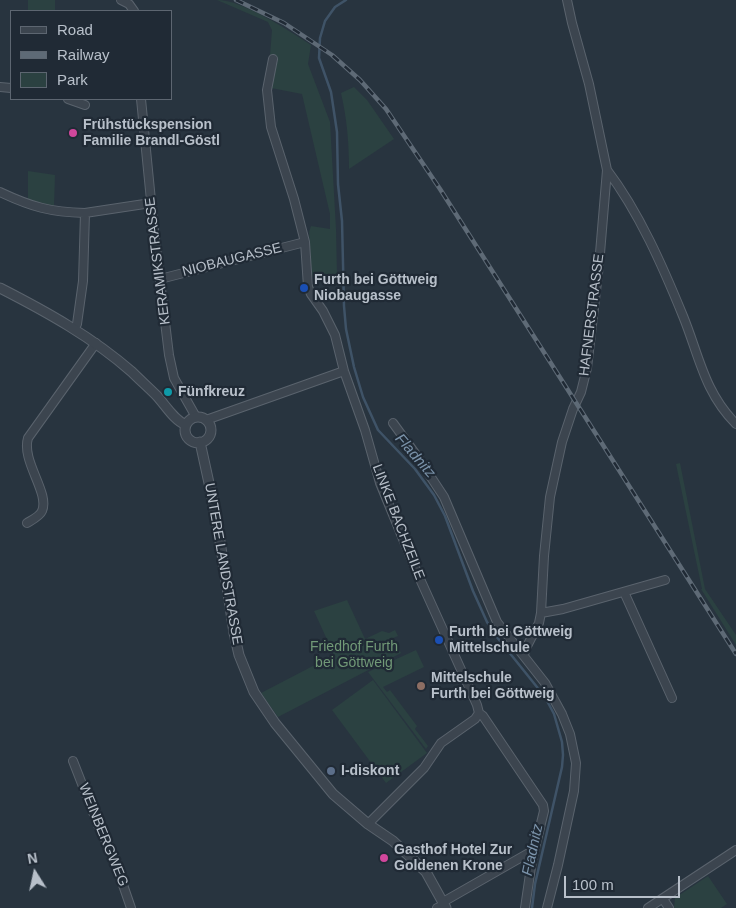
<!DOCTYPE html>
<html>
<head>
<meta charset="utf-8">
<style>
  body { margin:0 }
  #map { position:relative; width:736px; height:908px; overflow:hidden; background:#28343f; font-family:Helvetica,sans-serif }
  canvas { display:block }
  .legend { position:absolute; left:10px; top:10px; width:162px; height:90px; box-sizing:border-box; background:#202a35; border:1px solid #5d6671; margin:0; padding:6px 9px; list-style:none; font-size:15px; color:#b8c0ca }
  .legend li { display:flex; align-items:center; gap:10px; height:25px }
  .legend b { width:25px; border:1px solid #5d6671 }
  .north { position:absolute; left:10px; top:848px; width:50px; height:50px; -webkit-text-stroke:4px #202a35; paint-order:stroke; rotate:350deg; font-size:14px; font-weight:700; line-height:20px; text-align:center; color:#b8c0ca }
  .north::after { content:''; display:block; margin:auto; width:18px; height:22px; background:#b8c0ca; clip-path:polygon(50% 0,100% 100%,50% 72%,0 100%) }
  .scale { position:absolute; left:564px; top:876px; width:116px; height:22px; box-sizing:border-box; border:2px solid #b8c0ca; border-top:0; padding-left:6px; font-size:15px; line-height:18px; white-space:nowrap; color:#b8c0ca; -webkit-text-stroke:4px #202a35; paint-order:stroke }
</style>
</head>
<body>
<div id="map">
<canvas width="736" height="908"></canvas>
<ul class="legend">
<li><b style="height:6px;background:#3c454f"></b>Road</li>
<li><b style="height:6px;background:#5e6a76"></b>Railway</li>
<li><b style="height:14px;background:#2b4141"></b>Park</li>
</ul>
<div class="north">N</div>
<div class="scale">100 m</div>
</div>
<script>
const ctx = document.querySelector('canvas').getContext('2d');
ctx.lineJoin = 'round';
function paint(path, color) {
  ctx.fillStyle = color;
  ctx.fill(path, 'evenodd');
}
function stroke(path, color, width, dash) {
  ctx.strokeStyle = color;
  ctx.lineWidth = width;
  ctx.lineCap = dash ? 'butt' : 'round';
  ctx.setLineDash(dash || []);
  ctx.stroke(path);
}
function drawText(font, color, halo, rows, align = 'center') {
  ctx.font = font + ' Helvetica,sans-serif';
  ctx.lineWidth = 4.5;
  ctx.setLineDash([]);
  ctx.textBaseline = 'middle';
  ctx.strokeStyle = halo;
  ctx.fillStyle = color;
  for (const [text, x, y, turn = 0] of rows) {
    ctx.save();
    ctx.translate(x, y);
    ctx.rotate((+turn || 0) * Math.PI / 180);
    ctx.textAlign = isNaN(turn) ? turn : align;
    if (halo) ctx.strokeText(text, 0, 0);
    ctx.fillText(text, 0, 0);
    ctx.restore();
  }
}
const green = new Path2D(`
  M28,0H55V11H28Z
  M217,0C243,0 288,30 311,45L308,64L330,122L336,229L337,276L312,277L309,232L311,226L330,229V214L302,94L271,88L278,59L276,56H270L272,30L268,22Z
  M354,87L367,100L394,139L349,169C349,143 347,119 341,93Z
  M28,171L55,175L54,206L28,200Z
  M680,463L705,589L736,635V645L701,589H702L676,464Z
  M347,600L365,639L382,631L389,633L395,630L398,636L393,638L401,653L278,717L261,693L334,655L314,611Z
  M416,650L424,667L383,687L387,692L390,690L417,726L415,729L428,746L426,749L368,672Z
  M373,680L427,753L386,783L332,710Z
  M708,876L727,904L721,908H674L675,898Z`);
const stream = new Path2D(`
  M346,0L335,7L325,21L320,38L319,58L331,92L337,132L338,184L342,221L344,306L346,329L354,367L363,397L378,430L415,469L434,495L445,516L473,591L487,622L496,636L545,697L554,714L562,742L563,755L562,767L535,884L532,908`);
const minor = new Path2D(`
  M121,0L129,4L134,11
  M273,59L267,90L271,127L294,199L305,242L308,287L311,294L323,311L335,335L344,371L365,430L380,483L415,568L477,705L479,713L483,716L543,805L544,811L532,860L525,908
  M0,87L11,88
  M68,99L85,105
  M141,99L154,231L169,355L174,378L196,417
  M607,170C639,212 663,267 683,316C699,355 704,392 736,424
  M0,192C32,207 50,212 85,213
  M160,279L305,242
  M75,328L77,324L83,281L85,213L151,203
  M206,420L344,371
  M393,423L417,456L444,497L497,622L545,683L562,714L570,734L576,763L574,791L558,865L547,908
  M27,523C32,520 40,516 42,511C50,493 21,461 28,438L96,343
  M624,592L672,698
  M541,613L563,609L665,580
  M524,656L525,650L539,623L541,613L544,556L550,497L562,442L573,409L581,392L587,368L599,265L607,170L589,84L572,23L567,0
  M73,761L98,825L112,853L131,908
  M368,824L424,768L441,743L475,719L479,713
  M663,899L669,908
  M443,902L534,850
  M437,908L444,905
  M648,908L736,850`);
const tertiary = new Path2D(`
  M0,288C47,312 92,337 132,372C140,380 149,388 157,396C166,406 174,420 186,425
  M185 430a13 13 0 1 1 26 0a13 13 0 1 1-26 0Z
  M200,442L216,515L234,633L239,655L254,692L275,723L333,794L368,824L393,841L426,872L446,908`);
const rail = new Path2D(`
  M236,0L284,23L332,55L360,80L386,109L440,189L736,654`);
const markers = [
  [73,133,5,"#d1479c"],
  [304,288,5,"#1a4fb4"],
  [168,392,5,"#0f9aa8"],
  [439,640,5,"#1a4fb4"],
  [421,686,5,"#8d6e63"],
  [331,771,5,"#5c6f8a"],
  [384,858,5,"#d1479c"]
];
const poiNames = [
  ["Frühstückspension",83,125],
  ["Familie Brandl-Göstl",83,141],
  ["Furth bei Göttweig",314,280],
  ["Niobaugasse",314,296],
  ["Fünfkreuz",178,392],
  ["Furth bei Göttweig",449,632],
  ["Mittelschule",449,648],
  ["Mittelschule",431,678],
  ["Furth bei Göttweig",431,694],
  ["I-diskont",341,771],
  ["Gasthof Hotel Zur",394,850],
  ["Goldenen Krone",394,866]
];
const streetNames = [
  ["NIOBAUGASSE",232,260,-14],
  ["KERAMIKSTRASSE",158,261,-97],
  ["HAFNERSTRASSE",592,315,-83],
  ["LINKE BACHZEILE",398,522,69],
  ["UNTERE LANDSTRASSE",223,564,80],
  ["WEINBERGWEG",103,835,68]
];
const parkNames = [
  ["Friedhof Furth",354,647],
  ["bei Göttweig",354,663]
];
const waterNames = [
  ["Fladnitz",415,456,49],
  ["Fladnitz",533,850,-78]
];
paint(green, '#2b4141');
stroke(stream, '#3f5367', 2.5);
stroke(minor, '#5a636d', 10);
stroke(tertiary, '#5a636d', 11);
stroke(minor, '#3c454f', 8);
stroke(tertiary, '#3c454f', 9);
stroke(rail, '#5e6a76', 4.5);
stroke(rail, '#202a35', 2.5, [8]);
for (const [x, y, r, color] of markers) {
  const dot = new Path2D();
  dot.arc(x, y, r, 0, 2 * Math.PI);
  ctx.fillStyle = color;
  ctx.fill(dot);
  stroke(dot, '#202a35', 2);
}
drawText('bold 14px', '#b8c0ca', '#202a35', poiNames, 'left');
drawText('14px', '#b8c0ca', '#202a35', streetNames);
drawText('14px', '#719977', '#202a35', parkNames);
drawText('italic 15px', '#7b93aa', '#202a35', waterNames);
</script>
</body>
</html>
